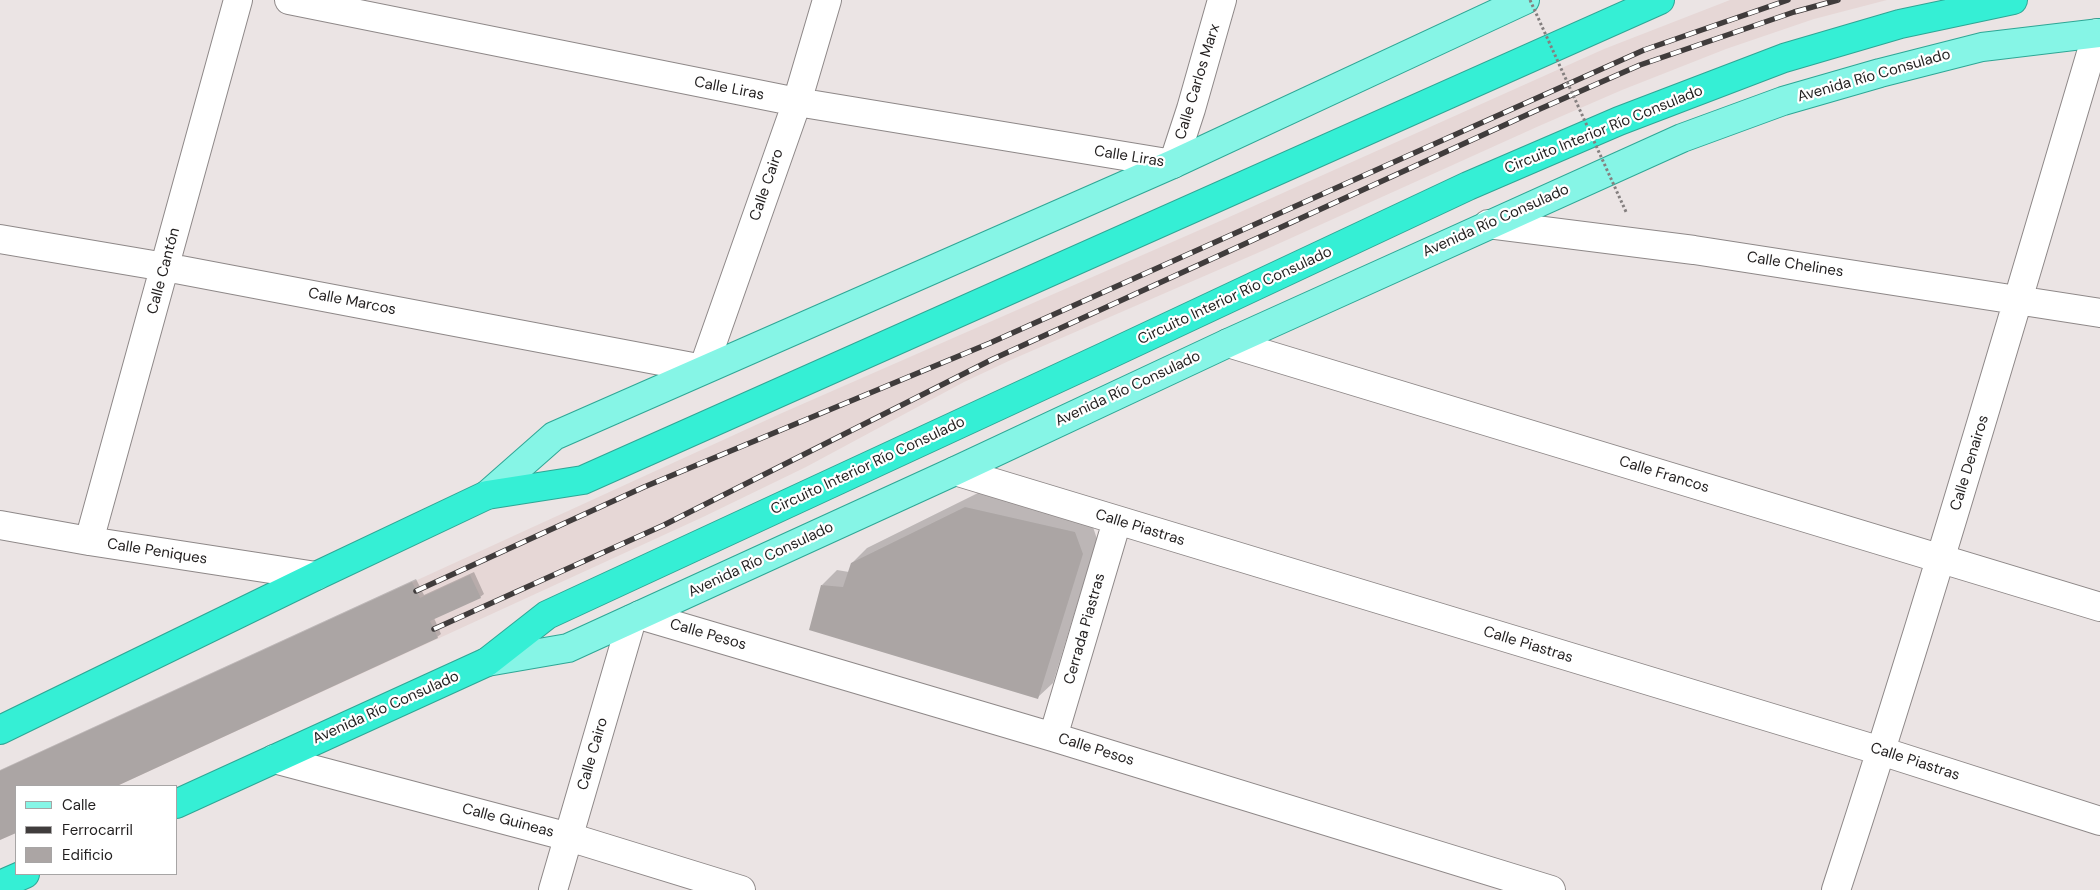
<!DOCTYPE html>
<html>
<head>
<meta charset="utf-8">
<style>
  body { margin:0 }
  #map { position:relative; width:2100px; height:890px; overflow:hidden; background:#ebe4e4; font-family:"DM Sans",sans-serif }
  canvas { display:block }
  .legend { position:absolute; left:15px; top:785px; width:162px; height:90px; box-sizing:border-box; background:#fff; border:1px solid #a7a5a5; margin:0; padding:6px 9px; list-style:none; font-size:15px; color:#221f1f }
  .legend li { display:flex; align-items:center; gap:10px; height:25px }
  .legend b { width:25px; border:1px solid #a7a5a5 }
</style>
</head>
<body>
<div id="map">
<canvas width="2100" height="890"></canvas>
<ul class="legend">
<li><b style="height:6px;background:#86f5e6"></b>Calle</li>
<li><b style="height:6px;background:#403c3c"></b>Ferrocarril</li>
<li><b style="height:14px;background:#aba5a4"></b>Edificio</li>
</ul>
</div>
<script>
const ctx = document.querySelector('canvas').getContext('2d');
ctx.lineJoin = 'round';
function paint(path, color) {
  ctx.fillStyle = color;
  ctx.fill(path, 'evenodd');
}
function stroke(path, color, width, dash) {
  ctx.strokeStyle = color;
  ctx.lineWidth = width;
  ctx.lineCap = dash ? 'butt' : 'round';
  ctx.setLineDash(dash || []);
  ctx.stroke(path);
}
function drawText(font, color, halo, rows, align = 'center') {
  ctx.font = font + ' "DM Sans",sans-serif';
  ctx.lineWidth = 4.5;
  ctx.setLineDash([]);
  ctx.textBaseline = 'middle';
  ctx.strokeStyle = halo;
  ctx.fillStyle = color;
  for (const [text, x, y, turn = 0] of rows) {
    ctx.save();
    ctx.translate(x, y);
    ctx.rotate((+turn || 0) * Math.PI / 180);
    ctx.textAlign = isNaN(turn) ? turn : align;
    if (halo) ctx.strokeText(text, 0, 0);
    ctx.fillText(text, 0, 0);
    ctx.restore();
  }
}
const built = new Path2D(`
  M1730,0H1887L1814,19L1726,49L1622,90L1539,126L1269,248L1013,359L964,382L806,467L703,517L117,786H16V833L0,840V771L782,413L1227,218L1604,49Z`);
const shadow = new Path2D(`
  M980,492L1090,518L1097,539L1053,683L1038,697L822,585L837,570L849,572L852,563L867,548Z
  M474,572L484,594L480,597L434,618L441,634L437,637L114,786H16V832L0,839V770L416,579L424,595Z`);
const building = new Path2D(`
  M965,507L1075,532L1083,554L1038,699L809,630L821,585L843,587L851,563Z
  M470,575L481,598L430,621L438,638L117,786H16V833L0,840V771L412,582L420,598Z`);
const minor = new Path2D(`
  M289,0L797,102L1173,164L1191,109L1222,0
  M1488,224L1694,250L2100,313
  M0,239L165,267L703,369L797,102L827,0
  M1228,343L2100,607
  M955,471L1881,751L2100,821
  M0,525L89,541L316,576
  M89,541L238,0
  M640,615L1053,737L1551,890
  M1053,737L1117,521
  M274,759L569,837L741,890
  M553,890L632,619
  M1836,890C1929,606 2012,319 2097,33`);
const major = new Path2D(`
  M487,495L554,436L1173,164L1525,0
  M487,662L568,648L955,471L1228,343L1682,138L1783,101L1880,73L1982,47L2100,33`);
const highway = new Path2D(`
  M0,730L316,576L487,495L583,480L1660,0
  M176,804L487,662L547,615L1106,356L1468,186L1619,121L1784,58L1900,24L2013,0
  M0,885L25,874`);
const rail = new Path2D(`
  M416,591L644,487L990,343L1644,50L1788,0
  M434,629L664,525L993,359L1533,112L1640,65L1794,12L1838,0`);
const pathBridge = new Path2D(`
  M1530,0L1627,214`);
const streetNames = [
  ["Avenida Río Consulado",1874,76,-16],
  ["Calle Carlos Marx",1198,82,-73],
  ["Calle Liras",729,89,11],
  ["Circuito Interior Río Consulado",1604,130,-22],
  ["Calle Liras",1129,157,9],
  ["Calle Cairo",767,185,-71],
  ["Avenida Río Consulado",1496,221,-24],
  ["Calle Chelines",1795,265,9],
  ["Calle Cantón",164,271,-75],
  ["Circuito Interior Río Consulado",1235,296,-25],
  ["Calle Marcos",352,302,11],
  ["Avenida Río Consulado",1128,389,-25],
  ["Calle Denairos",1970,463,-73],
  ["Circuito Interior Río Consulado",868,466,-25],
  ["Calle Francos",1664,475,17],
  ["Calle Piastras",1140,528,17],
  ["Calle Peniques",157,552,9],
  ["Avenida Río Consulado",761,560,-25],
  ["Cerrada Piastras",1085,629,-74],
  ["Calle Pesos",708,635,16],
  ["Calle Piastras",1528,645,17],
  ["Avenida Río Consulado",386,708,-24],
  ["Calle Pesos",1096,750,17],
  ["Calle Cairo",593,754,-74],
  ["Calle Piastras",1915,762,18],
  ["Calle Guineas",508,821,15]
];
paint(built, '#e6d7d6');
paint(shadow, '#0003');
paint(building, '#aba5a4');
stroke(minor, '#8e8888', 30);
stroke(major, '#2ea695', 30);
stroke(highway, '#2ea695', 30);
stroke(minor, '#fff', 28);
stroke(major, '#86f5e6', 28);
stroke(highway, '#35efd5', 28);
stroke(rail, '#403c3c', 5.5);
stroke(rail, '#fff', 4, [11]);
stroke(pathBridge, '#847f7f', 3, [2.5, 2.5]);
drawText('15px', '#221f1f', '#fff', streetNames);
</script>
</body>
</html>
